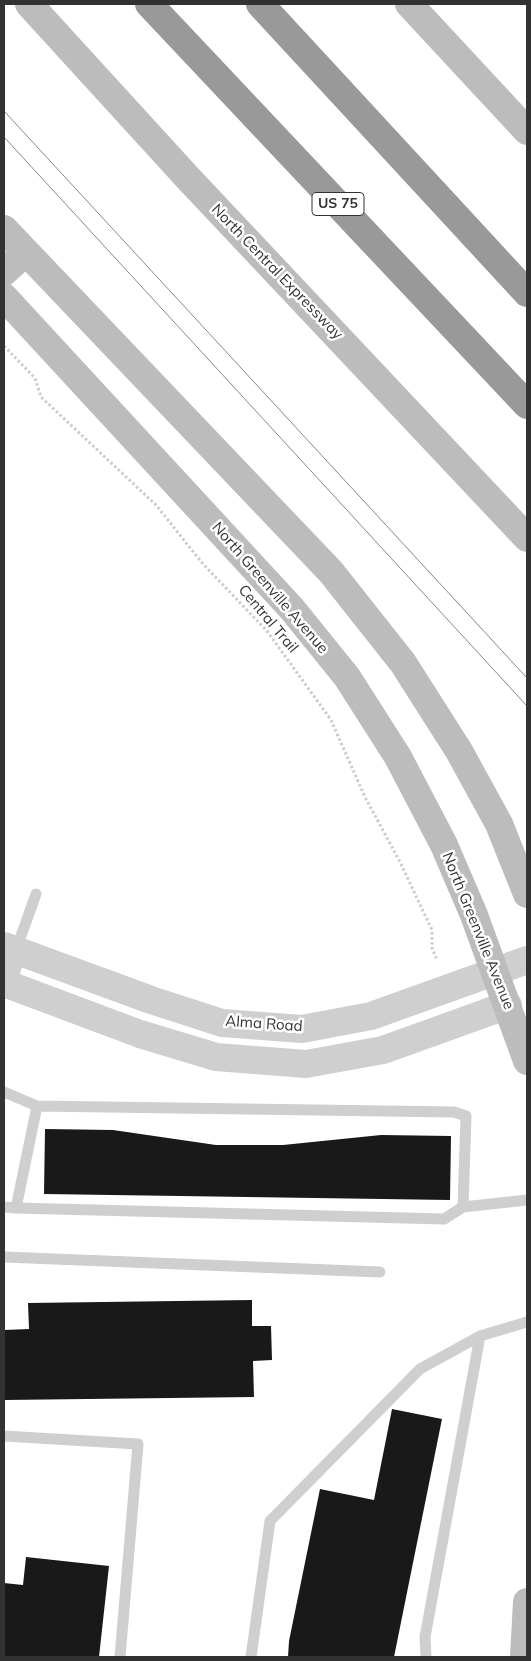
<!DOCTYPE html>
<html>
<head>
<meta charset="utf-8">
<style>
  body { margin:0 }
  #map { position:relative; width:531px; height:1661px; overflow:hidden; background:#fff; font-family:Mulish,sans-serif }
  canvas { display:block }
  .frame { position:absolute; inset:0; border:5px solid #323232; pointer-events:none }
</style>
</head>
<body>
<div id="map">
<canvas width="531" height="1661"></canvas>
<div class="frame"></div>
</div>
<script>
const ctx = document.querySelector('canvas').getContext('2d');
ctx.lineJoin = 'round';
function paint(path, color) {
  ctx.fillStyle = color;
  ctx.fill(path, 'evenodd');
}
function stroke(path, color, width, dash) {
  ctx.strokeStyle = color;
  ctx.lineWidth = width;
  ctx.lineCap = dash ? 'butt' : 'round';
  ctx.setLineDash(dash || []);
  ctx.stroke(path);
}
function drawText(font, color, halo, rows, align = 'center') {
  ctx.font = font + ' Mulish,sans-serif';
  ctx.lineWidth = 5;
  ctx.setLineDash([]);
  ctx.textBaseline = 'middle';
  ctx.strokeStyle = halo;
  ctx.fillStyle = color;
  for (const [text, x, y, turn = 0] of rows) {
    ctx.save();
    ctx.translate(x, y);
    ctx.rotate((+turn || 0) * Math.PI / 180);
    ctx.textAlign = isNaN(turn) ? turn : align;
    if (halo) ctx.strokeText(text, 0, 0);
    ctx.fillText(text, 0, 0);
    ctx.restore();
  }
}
const building = new Path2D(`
  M45,1129L113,1130L216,1145H283L381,1135L451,1136L450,1200L44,1194Z
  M252,1300V1326H271L272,1360L253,1361L254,1397L4,1400V1330L29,1329L28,1303Z
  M392,1409L442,1419L394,1657H288L289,1641L320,1489L374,1500Z
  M26,1557L109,1566L99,1657H4V1583L23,1585Z`);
const path = new Path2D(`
  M4,346L35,378L41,397L156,505L203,564L267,631L331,720L365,797L400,862L432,930V948L437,960`);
const service = new Path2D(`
  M16,950L36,894
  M4,1092L37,1106L454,1112L466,1116L463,1207L444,1219L16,1208
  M4,1207L16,1208L37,1106
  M463,1207L527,1200
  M4,1257L380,1272
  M4,1436L138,1444L120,1657
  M251,1657L270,1521L420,1369L480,1336L527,1322
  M426,1657L425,1637L480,1336`);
const minor = new Path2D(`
  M4,988L16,950`);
const tertiary = new Path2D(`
  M4,946L151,1000L222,1023L302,1029L371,1016L527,960
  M4,983L140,1034L216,1057L306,1064L383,1050L508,1005`);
const secondary = new Path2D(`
  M29,4L187,177L527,538
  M409,4L527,131
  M4,229L331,572L403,663L459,751L499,824L527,894
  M4,272L25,253
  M4,297L292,609L347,677L398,757L444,845L474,915L527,1061
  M524,1657L527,1602`);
const motorway = new Path2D(`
  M149,4L527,405
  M260,4L527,293`);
const tram = new Path2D(`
  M4,111L527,678
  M4,137L527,706`);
const shields = [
  [338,204,52]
];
const shieldNames = [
  ["US 75",338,204]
];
const streetNames = [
  ["North Central Expressway",277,272,46],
  ["North Greenville Avenue",270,588,49],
  ["Central Trail",268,619,50],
  ["North Greenville Avenue",478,931,68],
  ["Alma Road",264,1024,4]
];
paint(building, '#191919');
stroke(path, '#ccc', 3, [2.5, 2.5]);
stroke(service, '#cfcfcf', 11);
stroke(minor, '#cfcfcf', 22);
stroke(tertiary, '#cfcfcf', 28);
stroke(secondary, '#bcbcbc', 28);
stroke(motorway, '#999', 28);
stroke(tram, '#878787', 1);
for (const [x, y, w] of shields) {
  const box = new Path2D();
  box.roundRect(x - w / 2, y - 11.5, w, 23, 4);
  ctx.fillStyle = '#fff';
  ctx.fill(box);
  stroke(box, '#323232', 1);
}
drawText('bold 14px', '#323232', null, shieldNames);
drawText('15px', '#323232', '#fff', streetNames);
</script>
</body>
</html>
